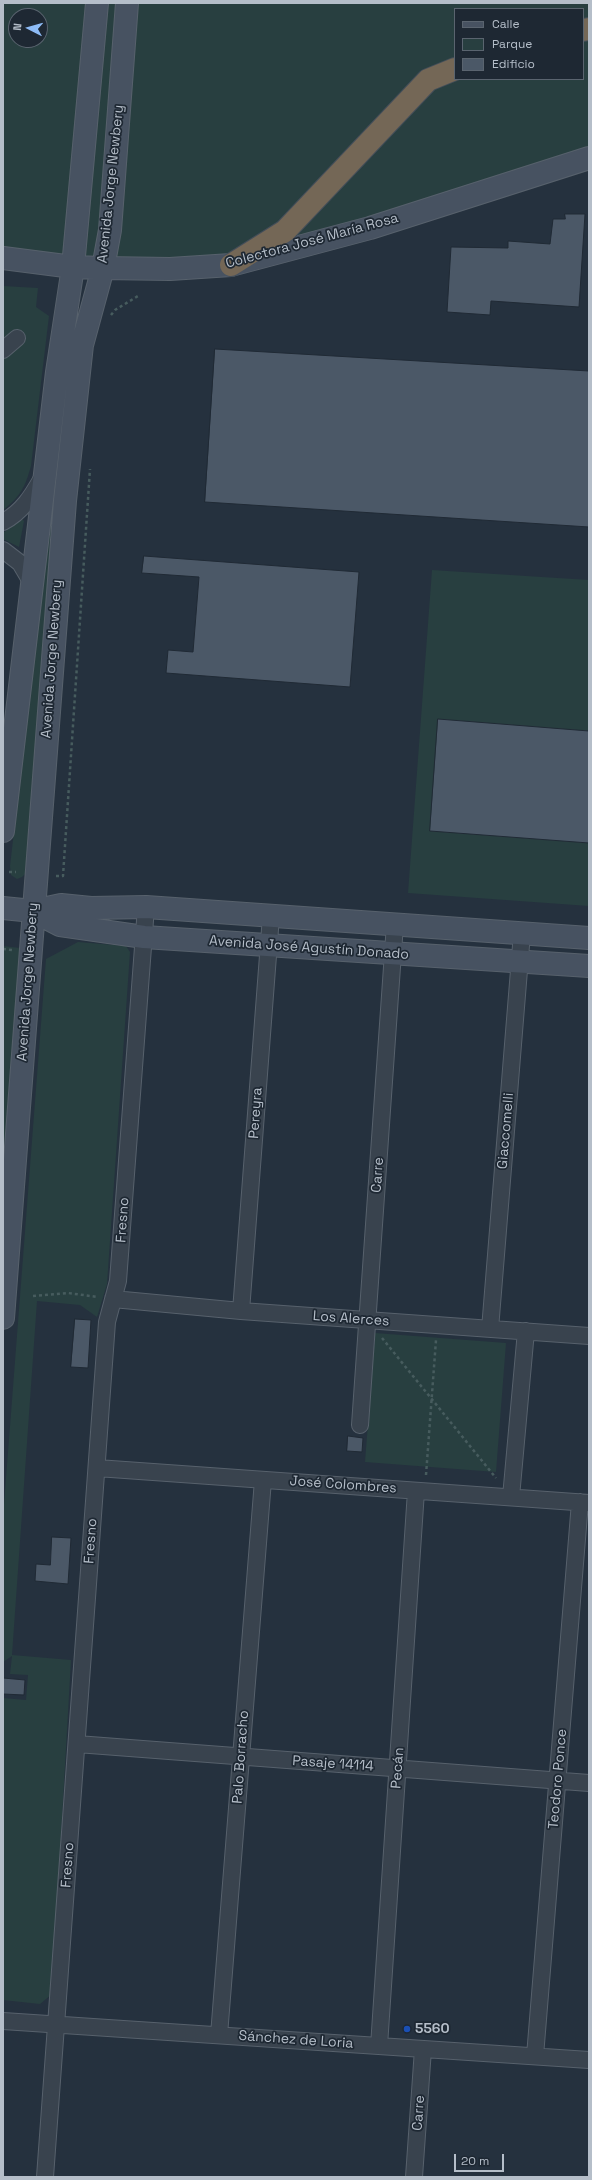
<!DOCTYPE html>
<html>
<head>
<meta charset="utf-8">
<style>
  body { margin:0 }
  #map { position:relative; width:592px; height:2180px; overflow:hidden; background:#25313e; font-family:"Space Grotesk",sans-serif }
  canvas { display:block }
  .frame { position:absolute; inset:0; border:4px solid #b5bec9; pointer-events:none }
  .legend { position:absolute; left:454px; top:8px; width:130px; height:72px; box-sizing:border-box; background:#1e2833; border:1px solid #5a646f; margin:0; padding:5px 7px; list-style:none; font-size:12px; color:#b5bec9 }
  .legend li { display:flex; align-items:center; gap:8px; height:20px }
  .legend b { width:20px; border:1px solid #5a646f }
  .north { position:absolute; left:8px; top:8px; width:40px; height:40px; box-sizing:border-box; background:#1e2833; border:1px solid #5a646f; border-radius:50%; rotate:276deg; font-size:11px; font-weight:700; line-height:16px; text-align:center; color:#b5bec9 }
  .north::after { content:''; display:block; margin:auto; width:14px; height:18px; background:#8dbbf6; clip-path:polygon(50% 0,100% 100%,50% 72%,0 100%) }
  .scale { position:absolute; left:454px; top:2154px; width:50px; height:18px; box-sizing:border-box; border:2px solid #b5bec9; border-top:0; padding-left:5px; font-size:12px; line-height:14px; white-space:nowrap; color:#b5bec9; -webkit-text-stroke:3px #1e2833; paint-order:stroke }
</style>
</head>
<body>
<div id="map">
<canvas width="592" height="2180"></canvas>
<div class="frame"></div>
<ul class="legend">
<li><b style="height:5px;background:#475261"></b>Calle</li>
<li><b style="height:11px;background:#283f40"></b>Parque</li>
<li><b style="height:11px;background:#4b5867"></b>Edificio</li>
</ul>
<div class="north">N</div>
<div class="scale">20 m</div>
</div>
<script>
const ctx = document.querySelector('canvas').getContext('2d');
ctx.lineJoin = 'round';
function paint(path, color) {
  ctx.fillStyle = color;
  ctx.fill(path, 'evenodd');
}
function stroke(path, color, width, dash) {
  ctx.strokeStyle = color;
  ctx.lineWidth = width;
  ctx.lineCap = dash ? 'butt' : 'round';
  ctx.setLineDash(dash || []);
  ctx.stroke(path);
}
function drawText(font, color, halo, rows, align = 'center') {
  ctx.font = font + ' "Space Grotesk",sans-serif';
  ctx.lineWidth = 3.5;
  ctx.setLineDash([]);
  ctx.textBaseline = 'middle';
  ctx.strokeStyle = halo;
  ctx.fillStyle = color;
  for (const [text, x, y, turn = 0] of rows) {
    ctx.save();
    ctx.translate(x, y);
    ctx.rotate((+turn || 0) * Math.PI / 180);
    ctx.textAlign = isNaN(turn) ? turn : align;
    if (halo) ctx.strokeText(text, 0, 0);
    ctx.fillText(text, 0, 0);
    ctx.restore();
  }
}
const green = new Path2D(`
  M3,3H589V158L231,265L3,258ZM455,9H583V79H455ZM16,16H40V40H16Z
  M3,286L38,288L36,307L49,316L31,466C25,487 21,496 3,510Z
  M73,317H83L44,672L25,874L22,877L17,879L11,875L10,866Z
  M22,519L24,521L19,547L3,539V533Z
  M432,570L589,580V906L408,893Z
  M78,942L126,946L130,952L107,1284L97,1317L80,1305L37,1301L12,1655L71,1660L52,1994L40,2004L3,2000V1698L26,1700L28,1675L10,1674L12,1656L3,1662V1517L46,959Z
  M3,946L20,948L3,1165Z
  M375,1333L506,1343L496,1472L365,1462Z`);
const building = new Path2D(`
  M565,214H585L579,307L491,301L490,315L447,312L451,247L508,248V241L550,244L553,219H565Z
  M215,349L589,371V527L205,502Z
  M144,556L359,572L350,687L166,673L168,650L193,652L199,577L142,573Z
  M438,719L589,731V843L430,831Z
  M75,1319L91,1320L88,1368L71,1367Z
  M348,1436L363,1438L362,1452L347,1451Z
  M52,1537L71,1538L68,1584L35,1581L36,1564L50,1565Z
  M3,1678L25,1680L24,1695L3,1694Z`);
const path = new Path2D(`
  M111,315L115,310L138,296
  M9,872H16
  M56,876H63L90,469
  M3,949L12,950
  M33,1296L68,1293L98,1297
  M382,1338L496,1478
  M426,1475L436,1340`);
const street = new Path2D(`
  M3,350L17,338
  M3,522C22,512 32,496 42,478
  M3,550L20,563L33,585
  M113,1299L241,1311L589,1336
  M241,1311L271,916
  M490,1329L522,933
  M360,1425L395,924
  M97,1468L589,1503
  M511,1497L526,1331
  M77,1744L589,1783
  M3,2021L589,2060
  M219,2035L263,1480
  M379,2046L416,1491
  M535,2056L580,1502
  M45,2177L107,1322L118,1281L146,907
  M414,2177L423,2049`);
const secondary = new Path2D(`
  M3,258L73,267L103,268L170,269L231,265L370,228L589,158
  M3,831L57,372L73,267L97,3
  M3,908L33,911L61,905L91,908L146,907L589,938
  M33,911L60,925L144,937L589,966
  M3,1318L65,501L82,345L103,268L110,230L127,3`);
const highway = new Path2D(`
  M583,30L589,29
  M231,265L285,231L428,80L455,69`);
const markers = [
  [407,2029,4,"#1a4fb4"]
];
const streetNames = [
  ["Avenida Jorge Newbery",111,184,-84],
  ["Colectora José María Rosa",312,241,-15],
  ["Avenida Jorge Newbery",52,659,-86],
  ["Avenida José Agustín Donado",309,948,4],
  ["Avenida Jorge Newbery",28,982,-86],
  ["Pereyra",256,1113,-86],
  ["Giaccomelli",506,1131,-85],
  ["Carre",378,1175,-86],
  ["Fresno",123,1220,-86],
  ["Los Alerces",351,1319,4],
  ["José Colombres",343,1485,4],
  ["Fresno",91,1541,-86],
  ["Palo Borracho",241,1757,-86],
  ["Pasaje 14114",333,1764,4],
  ["Pecán",398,1768,-86],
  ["Teodoro Ponce",558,1779,-85],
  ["Fresno",68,1865,-86],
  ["Sánchez de Loria",296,2040,4],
  ["Carre",419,2113,-86]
];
const poiNames = [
  ["5560",415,2029]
];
paint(green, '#283f40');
paint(building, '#4b5867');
stroke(building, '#202a35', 1);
stroke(street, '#57616c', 18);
stroke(secondary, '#57616c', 24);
stroke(highway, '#444e59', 24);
stroke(path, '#475c5e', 2.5, [3, 3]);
stroke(street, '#39434e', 16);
stroke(secondary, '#475261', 22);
stroke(highway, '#746756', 22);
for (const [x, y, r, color] of markers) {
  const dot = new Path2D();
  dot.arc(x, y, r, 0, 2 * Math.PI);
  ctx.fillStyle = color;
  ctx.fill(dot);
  stroke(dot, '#1e2833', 1.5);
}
drawText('14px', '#b5bec9', '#1e2833', streetNames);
drawText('bold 14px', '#b5bec9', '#1e2833', poiNames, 'left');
</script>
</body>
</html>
